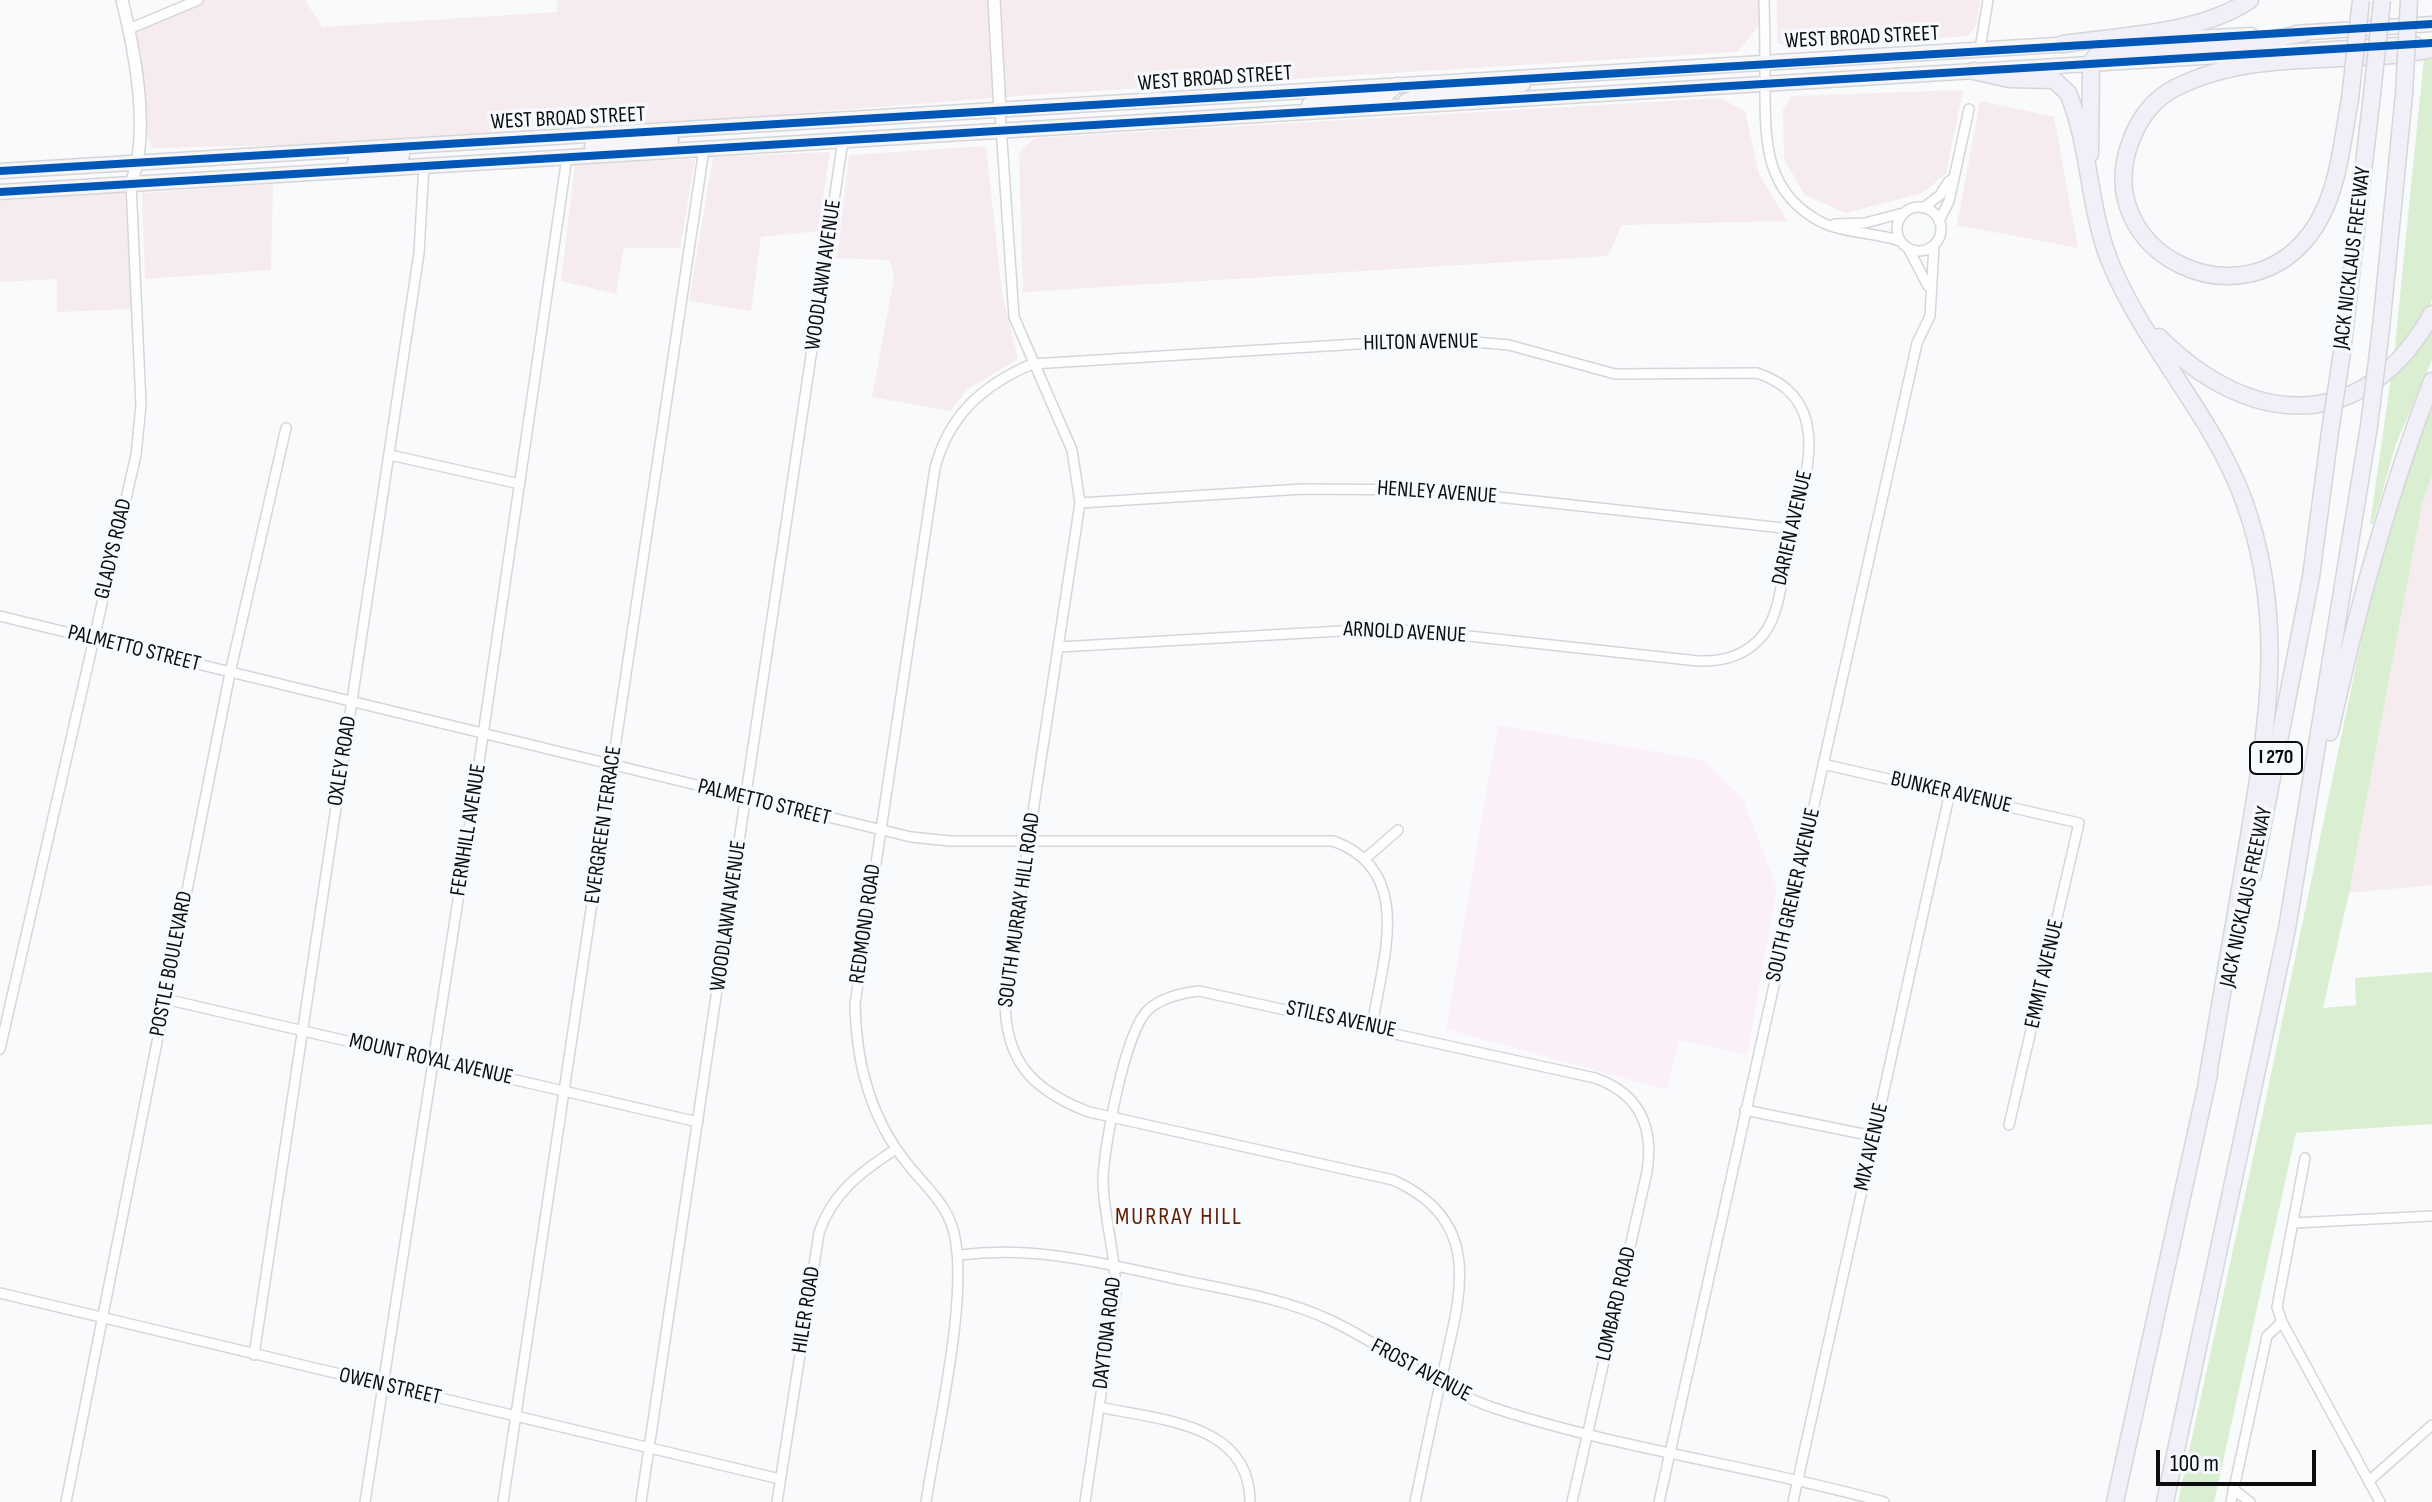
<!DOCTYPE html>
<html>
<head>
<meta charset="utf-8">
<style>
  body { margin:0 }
  #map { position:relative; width:2432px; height:1502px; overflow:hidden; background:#f8fafc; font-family:"Sofia Sans Condensed",sans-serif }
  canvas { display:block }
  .scale { position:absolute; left:2156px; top:1450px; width:160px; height:36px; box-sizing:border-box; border:4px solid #0a0c0e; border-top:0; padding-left:10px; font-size:24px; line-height:28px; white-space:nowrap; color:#0a0c0e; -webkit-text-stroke:6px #f6f9fe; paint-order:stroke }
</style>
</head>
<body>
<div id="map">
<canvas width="2432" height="1502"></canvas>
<div class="scale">100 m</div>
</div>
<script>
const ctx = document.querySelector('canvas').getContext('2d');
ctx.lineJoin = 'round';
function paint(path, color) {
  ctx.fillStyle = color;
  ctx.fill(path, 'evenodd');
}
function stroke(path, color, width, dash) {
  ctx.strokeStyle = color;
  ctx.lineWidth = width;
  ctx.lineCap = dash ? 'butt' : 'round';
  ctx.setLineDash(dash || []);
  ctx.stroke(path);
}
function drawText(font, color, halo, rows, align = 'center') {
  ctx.font = font + ' "Sofia Sans Condensed",sans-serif';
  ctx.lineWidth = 7;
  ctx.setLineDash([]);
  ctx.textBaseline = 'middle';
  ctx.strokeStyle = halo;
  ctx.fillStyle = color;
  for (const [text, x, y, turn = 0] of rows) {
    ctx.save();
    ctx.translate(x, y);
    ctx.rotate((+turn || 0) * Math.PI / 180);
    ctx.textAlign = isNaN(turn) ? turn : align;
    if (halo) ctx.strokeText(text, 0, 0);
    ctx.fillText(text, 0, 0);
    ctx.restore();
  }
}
const commercial = new Path2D(`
  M198,0H305L322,27L557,12V0H1764L1765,19L1737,52L1046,94L711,120L289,145L152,148L138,114L129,29Z
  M1777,0H1980L1977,23L1968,36L1797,49L1777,43Z
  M1963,90L1946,174L1922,193L1846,213L1805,195L1784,159L1783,109L1792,96Z
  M1720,98L1745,111L1759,174L1787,221L1622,225L1608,256L1023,292L1019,153L1035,138Z
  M1980,101L2054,117L2078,248L1957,225Z
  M986,146L1002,293L1018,359L968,389L950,411L872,397L894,278L890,260L837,258L849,155Z
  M830,152L818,231L761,237L751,311L689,301L713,157Z
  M695,159L680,248H624L616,294L561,281L575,164Z
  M273,184L271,270L145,279L142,193Z
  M125,192L132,309L57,312V279L0,282V201Z
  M2432,476V885L2349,893L2423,500Z`);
const education = new Path2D(`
  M1498,725L1703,760L1743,799L1777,888L1747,1055L1679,1040L1667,1090L1446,1029Z`);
const green = new Path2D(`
  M2424,58H2432V299L2428,312L2394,356Z
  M2432,330V360L2396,444L2373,524H2370L2391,377L2414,355Z
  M2432,394V476L2423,500L2349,893L2323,1008L2356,1005L2355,978L2432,972V1124L2296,1133L2214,1502H2178L2265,1103L2374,579Z`);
const minor = new Path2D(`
  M1764,0C1765,29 1765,58 1765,86C1765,143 1765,194 1823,223C1847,234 1875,232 1900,241
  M129,29L198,0
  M1980,49L1988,0
  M1000,111L1014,317L1072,450L1080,503L1005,996C1004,1060 1031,1090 1089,1112L1393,1180C1486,1222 1460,1296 1442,1376C1432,1418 1424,1460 1415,1502
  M1897 229a22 22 0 1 1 44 0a22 22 0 1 1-44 0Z
  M1923,208L1940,195L1949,181
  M1939,221L1949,201L1969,109
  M1835,224L1865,223L1903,213
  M1908,248L1928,286
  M390,455L520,484
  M1080,503L1303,489L1434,490L1792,529
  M0,616L911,837L950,841H1333C1416,870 1382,961 1372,1026
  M1823,764L2079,823L2009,1125
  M1366,858L1398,830
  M165,999L698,1122
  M0,1049L136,455L141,405L131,183
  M1745,1110L1873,1136
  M2305,1158L2277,1307L2282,1322L2380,1502
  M2293,1223L2432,1216
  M960,1255C1038,1245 1110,1265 1186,1281C1235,1291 1286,1299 1332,1321C1389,1348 1436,1389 1497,1409C1623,1450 1756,1466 1884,1502
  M0,1293L780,1479
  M254,1355L419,253L424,165
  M1099,1407C1158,1420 1250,1422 1250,1502
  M2369,1481L2432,1425
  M2233,1489L2250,1502
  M66,1502L230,673L286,428
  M365,1502L475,790L567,157
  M503,1502L704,149
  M641,1502L843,140
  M777,1502L819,1233C832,1193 862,1171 896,1149
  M926,1502C936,1435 972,1285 952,1226C944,1201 922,1183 906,1162C870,1117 856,1061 855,1004L935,468C949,415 983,385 1032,364L1440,339L1509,345L1615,374L1757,373C1840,400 1802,487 1788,547C1782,574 1781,613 1763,635C1747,655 1723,662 1698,661L1423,631L1376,629L1059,647
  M1085,1502L1116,1293C1116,1255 1104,1219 1103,1182C1103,1149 1125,1031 1148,1010C1162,997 1181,993 1199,991L1595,1078C1640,1094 1654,1127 1647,1172L1572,1502
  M1659,1502L1917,343L1930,316L1934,245
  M1793,1502L1950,792
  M2231,1502L2267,1336L2282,1322`);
const tertiary = new Path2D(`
  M122,0C135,52 151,132 131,183
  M994,0L1000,111`);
const primary = new Path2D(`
  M2296,33L2432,24
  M2140,41L2251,35
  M1406,101L1422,95L1523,84
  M1309,105L1385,96L1397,85
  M592,146L671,140
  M355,162L402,155
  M0,171L2072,44
  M0,192L2415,44`);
const motorway = new Path2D(`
  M2063,44C2123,35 2199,34 2250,0
  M1974,71L2009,79L2054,80L2068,93C2091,148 2088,213 2113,269C2149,351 2214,418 2244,501C2288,622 2266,732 2246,854C2233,930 2220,1006 2207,1081
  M2350,99C2342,141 2339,190 2315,227C2246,332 2085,252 2132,138C2140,117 2155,98 2175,88C2255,47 2347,67 2432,49
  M2090,154L2091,63L2096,56L2257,42L2305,33
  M2381,328L2404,94
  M2159,337C2250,429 2364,435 2432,314
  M2342,352L2372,95
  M2330,732C2356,613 2388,495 2432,381
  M2253,875L2311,577L2330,432
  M2115,1502L2209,1074
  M2165,1502L2287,929L2369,426`);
const motorwayBridge = new Path2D(`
  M2404,94L2409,0
  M2372,95L2382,0
  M2350,99L2361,0
  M2369,426L2381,328
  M2330,432L2342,352`);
const cycleway = new Path2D(`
  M0,171L2432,24
  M0,192L2432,43`);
const shields = [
  [2276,758,52]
];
const shieldNames = [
  ["I 270",2276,758]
];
const streetNames = [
  ["WEST BROAD STREET",1862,38,-3],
  ["WEST BROAD STREET",1215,79,-4],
  ["WEST BROAD STREET",568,119,-3],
  ["JACK NICKLAUS FREEWAY",2353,258,-83],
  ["WOODLAWN AVENUE",824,275,-82],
  ["HILTON AVENUE",1421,343,-1],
  ["HENLEY AVENUE",1437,493,4],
  ["DARIEN AVENUE",1793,528,-77],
  ["GLADYS ROAD",114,549,-77],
  ["ARNOLD AVENUE",1405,633,3],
  ["PALMETTO STREET",134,649,14],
  ["OXLEY ROAD",343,761,-81],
  ["BUNKER AVENUE",1951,793,13],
  ["PALMETTO STREET",764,803,14],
  ["EVERGREEN TERRACE",604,825,-82],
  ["FERNHILL AVENUE",469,830,-81],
  ["SOUTH GRENER AVENUE",1794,895,-77],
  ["JACK NICKLAUS FREEWAY",2247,897,-78],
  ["SOUTH MURRAY HILL ROAD",1020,910,-82],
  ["WOODLAWN AVENUE",729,916,-82],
  ["REDMOND ROAD",866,924,-82],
  ["POSTLE BOULEVARD",172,964,-79],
  ["EMMIT AVENUE",2045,974,-77],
  ["STILES AVENUE",1341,1020,12],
  ["MOUNT ROYAL AVENUE",431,1060,13],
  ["MIX AVENUE",1872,1147,-77],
  ["LOMBARD ROAD",1617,1304,-77],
  ["HILER ROAD",807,1310,-81],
  ["DAYTONA ROAD",1108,1333,-83],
  ["FROST AVENUE",1421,1371,28],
  ["OWEN STREET",390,1387,13]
];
const neighbourhoodNames = [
  ["MURRAY HILL",1179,1218]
];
paint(commercial, '#f6ecef');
paint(education, '#fcf0f8');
paint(green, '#daefd1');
stroke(minor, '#d5d6d9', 12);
stroke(tertiary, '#d5d6d9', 14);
stroke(primary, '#d5d6d8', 17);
stroke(motorway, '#d5d6d8', 19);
stroke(minor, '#fefeff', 9);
stroke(tertiary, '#fefeff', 11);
stroke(primary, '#f6f6fa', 14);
stroke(motorway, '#f1f0f8', 16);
stroke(motorwayBridge, '#d5d6d8', 19, []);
stroke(motorwayBridge, '#f1f0f8', 16);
stroke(cycleway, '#0057b8', 8);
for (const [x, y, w] of shields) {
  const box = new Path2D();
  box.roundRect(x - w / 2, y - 16, w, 32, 6);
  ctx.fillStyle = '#f6f9fe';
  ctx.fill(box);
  stroke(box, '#0a0c0e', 2);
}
drawText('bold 20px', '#0a0c0e', null, shieldNames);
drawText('22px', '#0a0c0e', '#f6f9fe', streetNames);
ctx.letterSpacing = '2px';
drawText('24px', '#602102', '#f6f9fe', neighbourhoodNames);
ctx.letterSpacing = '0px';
</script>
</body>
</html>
